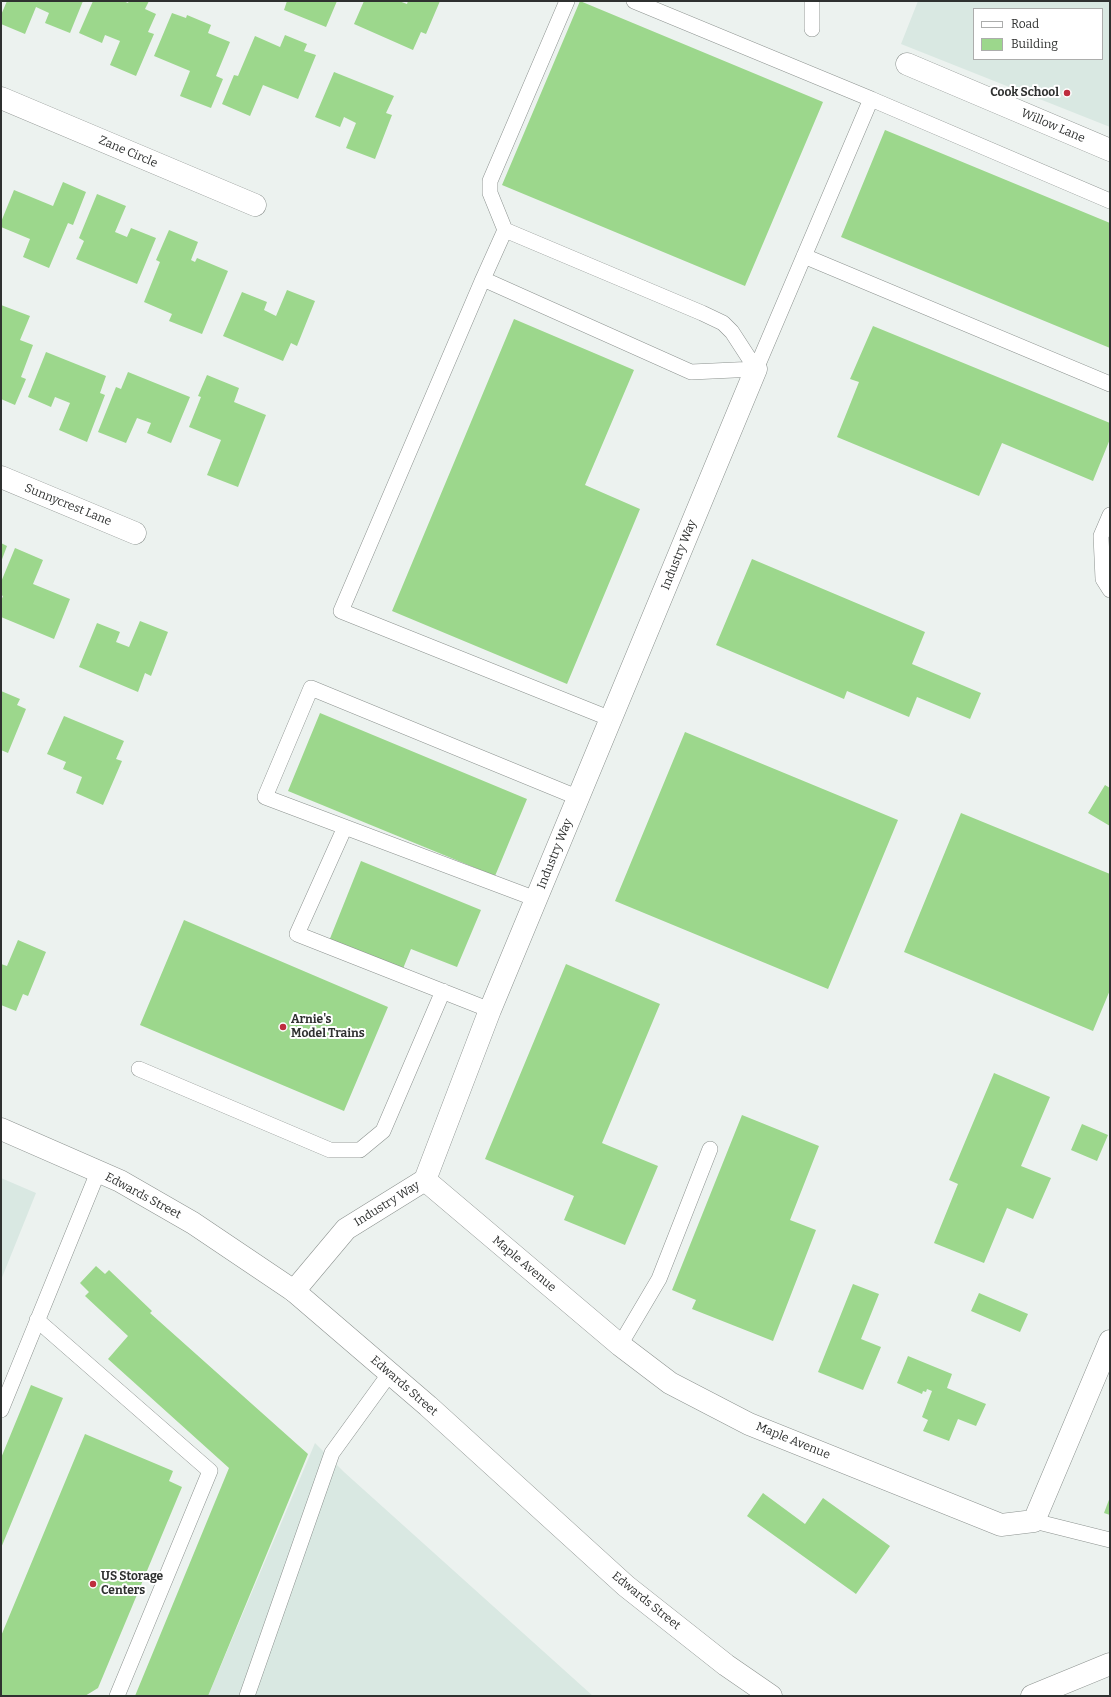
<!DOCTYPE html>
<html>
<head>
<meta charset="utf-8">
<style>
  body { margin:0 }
  #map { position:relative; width:1111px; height:1697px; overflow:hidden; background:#ecf2ef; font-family:Bitter,serif }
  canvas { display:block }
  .frame { position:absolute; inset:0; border:2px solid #2f3130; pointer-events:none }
  .legend { position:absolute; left:973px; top:8px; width:130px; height:52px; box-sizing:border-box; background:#fff; border:1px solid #acadac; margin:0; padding:5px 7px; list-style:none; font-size:12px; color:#2f3130 }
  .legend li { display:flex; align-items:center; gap:8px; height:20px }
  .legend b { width:20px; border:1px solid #acadac }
</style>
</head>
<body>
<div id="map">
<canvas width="1111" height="1697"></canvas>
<div class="frame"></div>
<ul class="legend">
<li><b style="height:5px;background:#fff"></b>Road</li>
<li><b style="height:11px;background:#9cd78c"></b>Building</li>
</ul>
</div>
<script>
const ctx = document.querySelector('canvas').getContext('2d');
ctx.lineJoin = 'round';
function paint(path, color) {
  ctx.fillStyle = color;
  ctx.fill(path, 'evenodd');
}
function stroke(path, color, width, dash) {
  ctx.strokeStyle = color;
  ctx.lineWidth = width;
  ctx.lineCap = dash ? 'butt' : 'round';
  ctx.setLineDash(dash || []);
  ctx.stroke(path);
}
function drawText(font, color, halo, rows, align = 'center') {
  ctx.font = font + ' Bitter,serif';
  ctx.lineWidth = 4;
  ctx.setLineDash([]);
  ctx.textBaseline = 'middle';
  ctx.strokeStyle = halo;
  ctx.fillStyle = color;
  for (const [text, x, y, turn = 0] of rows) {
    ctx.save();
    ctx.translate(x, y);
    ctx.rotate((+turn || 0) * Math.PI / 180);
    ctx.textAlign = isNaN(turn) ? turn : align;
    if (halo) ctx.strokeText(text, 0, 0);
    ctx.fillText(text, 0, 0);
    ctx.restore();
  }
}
const built = new Path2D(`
  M918,1H1110V127L901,44ZM974,9H1102V59H974Z
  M1,1178L36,1193L1,1280Z
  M315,1443L344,1472L593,1696H208Z`);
const building = new Path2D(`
  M7,1H83L70,33L45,23L49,13L36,7L25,34L1,24V15Z
  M93,1H123L128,3L129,1H149L145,9L156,14L148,32L154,34L136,76L110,65L120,41L105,35L102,43L79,33Z
  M287,1H337L326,27L284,10Z
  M364,1H399L407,4L408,1H440L426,34L421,32L413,50L354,24Z
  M580,1L823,102L745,286L502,185Z
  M172,13L186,18L187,15L211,25L208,33L230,42L216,76L223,79L211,108L180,96L190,71L154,56Z
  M285,35L307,44L304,51L316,55L298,99L263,85L250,116L222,104L234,75L238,76L255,36L280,47Z
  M334,72L394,96L386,113L392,115L375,159L346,148L356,123L344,117L340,127L315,117Z
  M885,130L1110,223V348L841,237Z
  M63,182L86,192L73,225L68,223L49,268L23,257L30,239L1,227V222L14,190L53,206Z
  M97,194L126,206L115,232L127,237L131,228L156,238L137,284L76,259L84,241L79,238Z
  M169,230L198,242L191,260L195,262L197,258L228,271L202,334L169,321L172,314L144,302L160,262L156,260Z
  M287,290L315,301L297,346L291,343L283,361L223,336L242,292L267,302L264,310L276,316Z
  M1,305L30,316L20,340L33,345L21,377L26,379L15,405L1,399Z
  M514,319L634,370L585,485L640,509L567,684L392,611Z
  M873,326L1110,423V439L1093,481L1002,443L979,496L837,437L859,382L850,379Z
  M46,352L106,376L100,393L105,395L87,442L59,430L70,403L55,397L51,407L28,397Z
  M128,372L190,397L171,443L147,433L151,423L137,418L126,443L98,432L116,387L121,389Z
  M207,375L239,388L234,402L266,415L238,487L207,475L221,440L189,427L201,397L198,396Z
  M1,543L7,546L1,562Z
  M15,548L43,560L33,584L70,599L54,639L1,617V601L3,596L1,595V582Z
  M752,559L925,632L912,664L981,693L970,719L917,697L909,717L847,691L844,699L716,645Z
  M140,621L168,632L151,676L145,673L138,692L79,667L97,623L120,632L116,642L129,647Z
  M1,691L20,699L17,705L26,709L8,753L1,750Z
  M320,713L527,799L495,876L288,791Z
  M64,716L124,741L116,759L122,761L103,805L76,793L82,777L63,769L66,762L47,754Z
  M685,732L898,820L828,989L615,901Z
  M1105,785L1110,788V826L1088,813Z
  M961,813L1110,874V990L1093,1031L904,952Z
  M361,861L481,910L457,967L411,949L402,971L329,941Z
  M184,920L388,1007L344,1111L140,1025Z
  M18,940L46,952L28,996L23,994L16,1011L1,1005V964L7,966Z
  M566,964L660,1004L602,1143L658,1166L625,1245L564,1220L574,1196L485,1159Z
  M994,1073L1050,1097L1021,1166L1051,1178L1033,1219L1007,1208L984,1263L934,1243L958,1184L949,1180Z
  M742,1115L819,1146L790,1220L816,1230L773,1341L692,1309L696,1300L672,1290Z
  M1082,1124L1108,1135L1097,1161L1071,1150Z
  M96,1266L105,1274L109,1270L152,1311L150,1313L308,1454L208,1696H135L229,1468L108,1359L128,1336L85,1296L89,1292L80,1283Z
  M853,1284L879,1294L861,1339L881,1347L863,1390L818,1372Z
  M979,1293L1028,1314L1020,1332L971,1311Z
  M908,1356L952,1374L947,1388L986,1404L976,1426L958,1419L949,1441L923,1431L928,1420L922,1417L932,1391L927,1389L926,1392L923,1391L922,1394L897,1383Z
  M31,1385L63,1398L1,1548V1458Z
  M85,1434L173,1471L169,1481L182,1487L98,1688L85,1696H1V1636Z
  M763,1493L805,1524L823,1498L890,1546L856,1594L747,1516Z
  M1110,1497V1515L1104,1513Z`);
const lane = new Path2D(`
  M634,1L871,99L756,369
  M812,1V29
  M871,99L1110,201
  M505,230L702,313L723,323L732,332L756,369
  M804,256L1110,384
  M483,279L505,230L490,193V181L567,1
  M1110,515L1101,536L1103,579L1110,590
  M611,719L341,611L483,279L691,372L756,369
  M345,827L297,934L490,1010
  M536,899L265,797L311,688L579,798
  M139,1069L330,1150H360L383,1131L443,991
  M37,1320L210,1471L117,1696
  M620,1345L659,1279L710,1149
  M1,1410L98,1172
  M1034,1521L1110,1540
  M247,1696L332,1453L390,1373`);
const street = new Path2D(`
  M907,64L1110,150
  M1,98L255,205
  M1,477L135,533
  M425,1180L620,1345L670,1383L749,1424L1001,1525L1034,1521L1110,1341
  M294,1291L346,1229L425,1180L490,1010L756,369`);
const secondary = new Path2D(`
  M1,1129L120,1181L193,1223L294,1291L428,1406L626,1586L726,1665L771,1696`);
const highway = new Path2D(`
  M1032,1696L1110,1664`);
const markers = [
  [1067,93,4,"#be2d3e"],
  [283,1027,4,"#be2d3e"],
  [93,1584,4,"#be2d3e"]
];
const poiNames = [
  ["Cook School",1059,93,"right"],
  ["Arnie's",291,1020],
  ["Model Trains",291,1034],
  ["US Storage",101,1577],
  ["Centers",101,1591]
];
const streetNames = [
  ["Willow Lane",1053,126,23],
  ["Zane Circle",128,152,23],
  ["Sunnycrest Lane",68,505,22],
  ["Industry Way",679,555,-68],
  ["Industry Way",555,854,-68],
  ["Edwards Street",143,1196,28],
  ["Industry Way",387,1204,-32],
  ["Maple Avenue",524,1264,40],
  ["Edwards Street",404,1386,41],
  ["Maple Avenue",793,1441,22],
  ["Edwards Street",646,1601,39]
];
paint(built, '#d9e8e2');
paint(building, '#9cd78c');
stroke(lane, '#8c928f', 16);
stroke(street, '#8c928f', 23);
stroke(secondary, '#8c928f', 23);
stroke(highway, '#8c928f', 23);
stroke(lane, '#fff', 15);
stroke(street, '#fff', 22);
stroke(secondary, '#fff', 22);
stroke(highway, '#fff', 22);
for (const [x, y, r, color] of markers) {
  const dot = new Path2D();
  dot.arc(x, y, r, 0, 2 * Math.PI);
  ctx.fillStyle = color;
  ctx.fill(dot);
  stroke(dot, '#fff', 1.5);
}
drawText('bold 12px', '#2f3130', '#fff', poiNames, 'left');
drawText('12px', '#2f3130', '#fff', streetNames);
</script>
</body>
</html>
